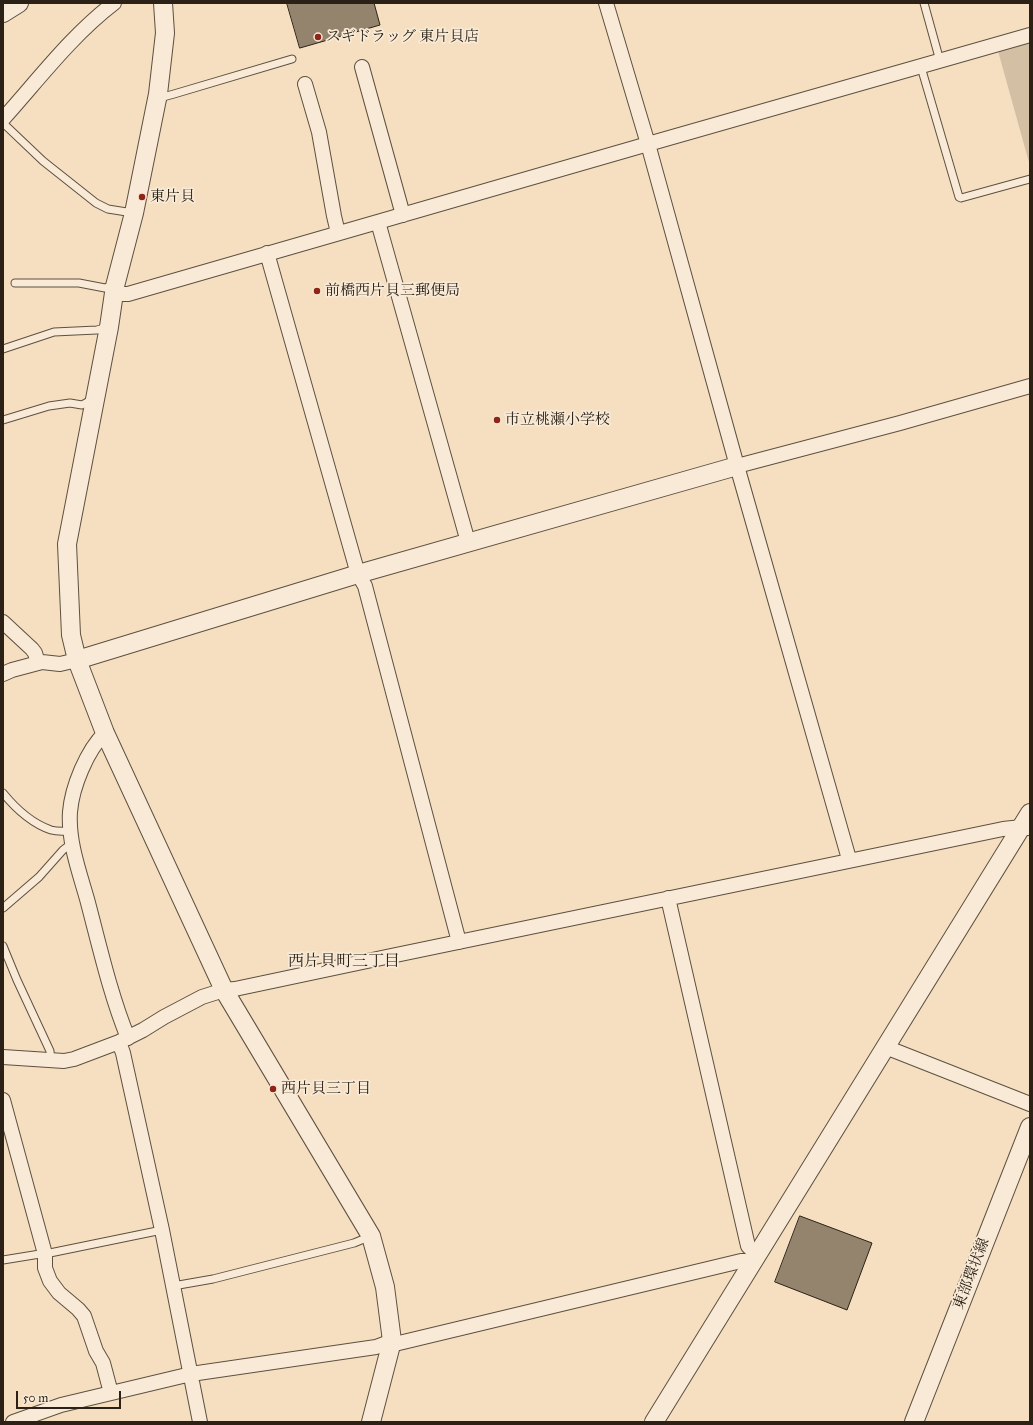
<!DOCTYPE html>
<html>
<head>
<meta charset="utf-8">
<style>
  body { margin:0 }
  #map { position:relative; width:1033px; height:1425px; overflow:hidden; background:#f5dfc0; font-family:"IM FELL Great Primer",serif }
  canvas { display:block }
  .frame { position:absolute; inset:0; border:4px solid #2b2116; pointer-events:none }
  .scale { position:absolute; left:16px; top:1391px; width:105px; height:18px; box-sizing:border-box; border:2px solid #2b2116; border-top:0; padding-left:5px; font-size:12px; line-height:14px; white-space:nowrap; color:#2b2116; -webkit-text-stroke:3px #f8ead6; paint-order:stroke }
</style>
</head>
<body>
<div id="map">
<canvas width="1033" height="1425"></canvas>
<div class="frame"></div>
<div class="scale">50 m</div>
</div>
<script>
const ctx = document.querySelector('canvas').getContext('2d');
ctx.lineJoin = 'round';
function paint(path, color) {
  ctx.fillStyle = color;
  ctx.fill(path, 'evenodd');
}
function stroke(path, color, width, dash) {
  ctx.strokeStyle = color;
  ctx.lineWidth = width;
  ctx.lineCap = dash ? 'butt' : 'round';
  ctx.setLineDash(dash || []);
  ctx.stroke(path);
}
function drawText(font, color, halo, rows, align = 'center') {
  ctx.font = font + ' "IM FELL Great Primer","Noto Serif JP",serif';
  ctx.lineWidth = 3.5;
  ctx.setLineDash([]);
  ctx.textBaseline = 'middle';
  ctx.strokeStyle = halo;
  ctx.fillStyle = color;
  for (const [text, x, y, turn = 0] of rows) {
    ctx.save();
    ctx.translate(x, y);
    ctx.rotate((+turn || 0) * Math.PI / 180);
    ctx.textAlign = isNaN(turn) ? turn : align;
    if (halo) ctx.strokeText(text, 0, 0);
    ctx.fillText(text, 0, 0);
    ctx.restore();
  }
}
const green = new Path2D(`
  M1030,42V166L998,51Z`);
const building = new Path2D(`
  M287,3H374L380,25L300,48Z
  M800,1216L872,1243L847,1310L775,1282Z`);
const service = new Path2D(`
  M924,3L940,61
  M921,67L959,197L961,198L1030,179
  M159,94L163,97L174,94L292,59
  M3,123L43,161L96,203L108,209L133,213
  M15,283H79L105,288L114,286
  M3,349L54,332L97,330L108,327
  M3,420L49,406L70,403L82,405L93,399
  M3,793C16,809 31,823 51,830C58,832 64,831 71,831
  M3,908L39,877L63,850L72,843
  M3,946L17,980L50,1051L51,1061
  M3,1260L40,1254H45L162,1230
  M173,1286L213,1279L354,1243L371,1236`);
const minor = new Path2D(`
  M606,3L648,144L737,466L849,859
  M362,67L403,215
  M305,84L319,132L334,216L338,233
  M3,119C39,79 71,36 114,3
  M378,222L468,542
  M267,253L358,574L365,586L459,942
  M115,286L120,294H128L648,144L1030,35
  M737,466L900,423L1030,386
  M3,622L32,649L35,653L38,663
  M3,674L12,670L42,662L60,664L77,660
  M105,733C87,750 72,787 70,812C68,841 79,871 87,899C99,944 110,994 128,1038
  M668,898L748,1246L757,1255
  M119,1042L123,1053L162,1230L200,1422
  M886,1045L893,1050L1030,1104
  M3,1057L64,1061L74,1059L119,1042L143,1030L164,1017L202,997L224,990L235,989C491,935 747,880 1003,829L1022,827L1028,828
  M3,1100L45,1254V1268L50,1281L59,1293L78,1309L84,1316L96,1351L103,1363L111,1393
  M13,1422L61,1405L191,1374L376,1347L392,1341L399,1343L741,1261H745L751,1265`);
const tertiary = new Path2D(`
  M163,3L165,33L158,94L134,213L115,286L109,327L67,544L71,635L77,660L105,733L224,990L371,1236L385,1287L392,1341L371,1422
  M3,13L19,3
  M77,660L358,574L737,466
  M654,1422L1030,813
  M914,1422L1030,1127`);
const markers = [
  [318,37,4,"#8f2418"],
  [142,197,4,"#8f2418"],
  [317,291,4,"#8f2418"],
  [497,420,4,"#8f2418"],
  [273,1089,4,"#8f2418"]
];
const poiNames = [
  ["スギドラッグ 東片貝店",326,37],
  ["東片貝",150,197],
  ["前橋西片貝三郵便局",325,291],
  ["市立桃瀬小学校",505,420],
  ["西片貝三丁目",281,1089]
];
const streetNames = [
  ["東部環状線",972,1274,-69]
];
const neighbourhoodNames = [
  ["西片貝町三丁目",344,962]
];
paint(green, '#d3bfa3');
paint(building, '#94846e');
stroke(building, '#2b2116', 1);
stroke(service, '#5e5040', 9);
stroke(minor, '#5e5040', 16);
stroke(tertiary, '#5e5040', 20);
stroke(service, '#f8ead6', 7);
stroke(minor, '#f8ead6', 14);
stroke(tertiary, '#f8ead6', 18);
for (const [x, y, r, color] of markers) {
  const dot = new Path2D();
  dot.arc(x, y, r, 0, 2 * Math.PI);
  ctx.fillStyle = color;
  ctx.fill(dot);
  stroke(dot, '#f8ead6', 1.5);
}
drawText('15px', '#2b2116', '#f8ead6', poiNames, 'left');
drawText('15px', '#2b2116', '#f8ead6', streetNames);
drawText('16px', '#2b2116', '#f8ead6', neighbourhoodNames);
</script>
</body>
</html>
